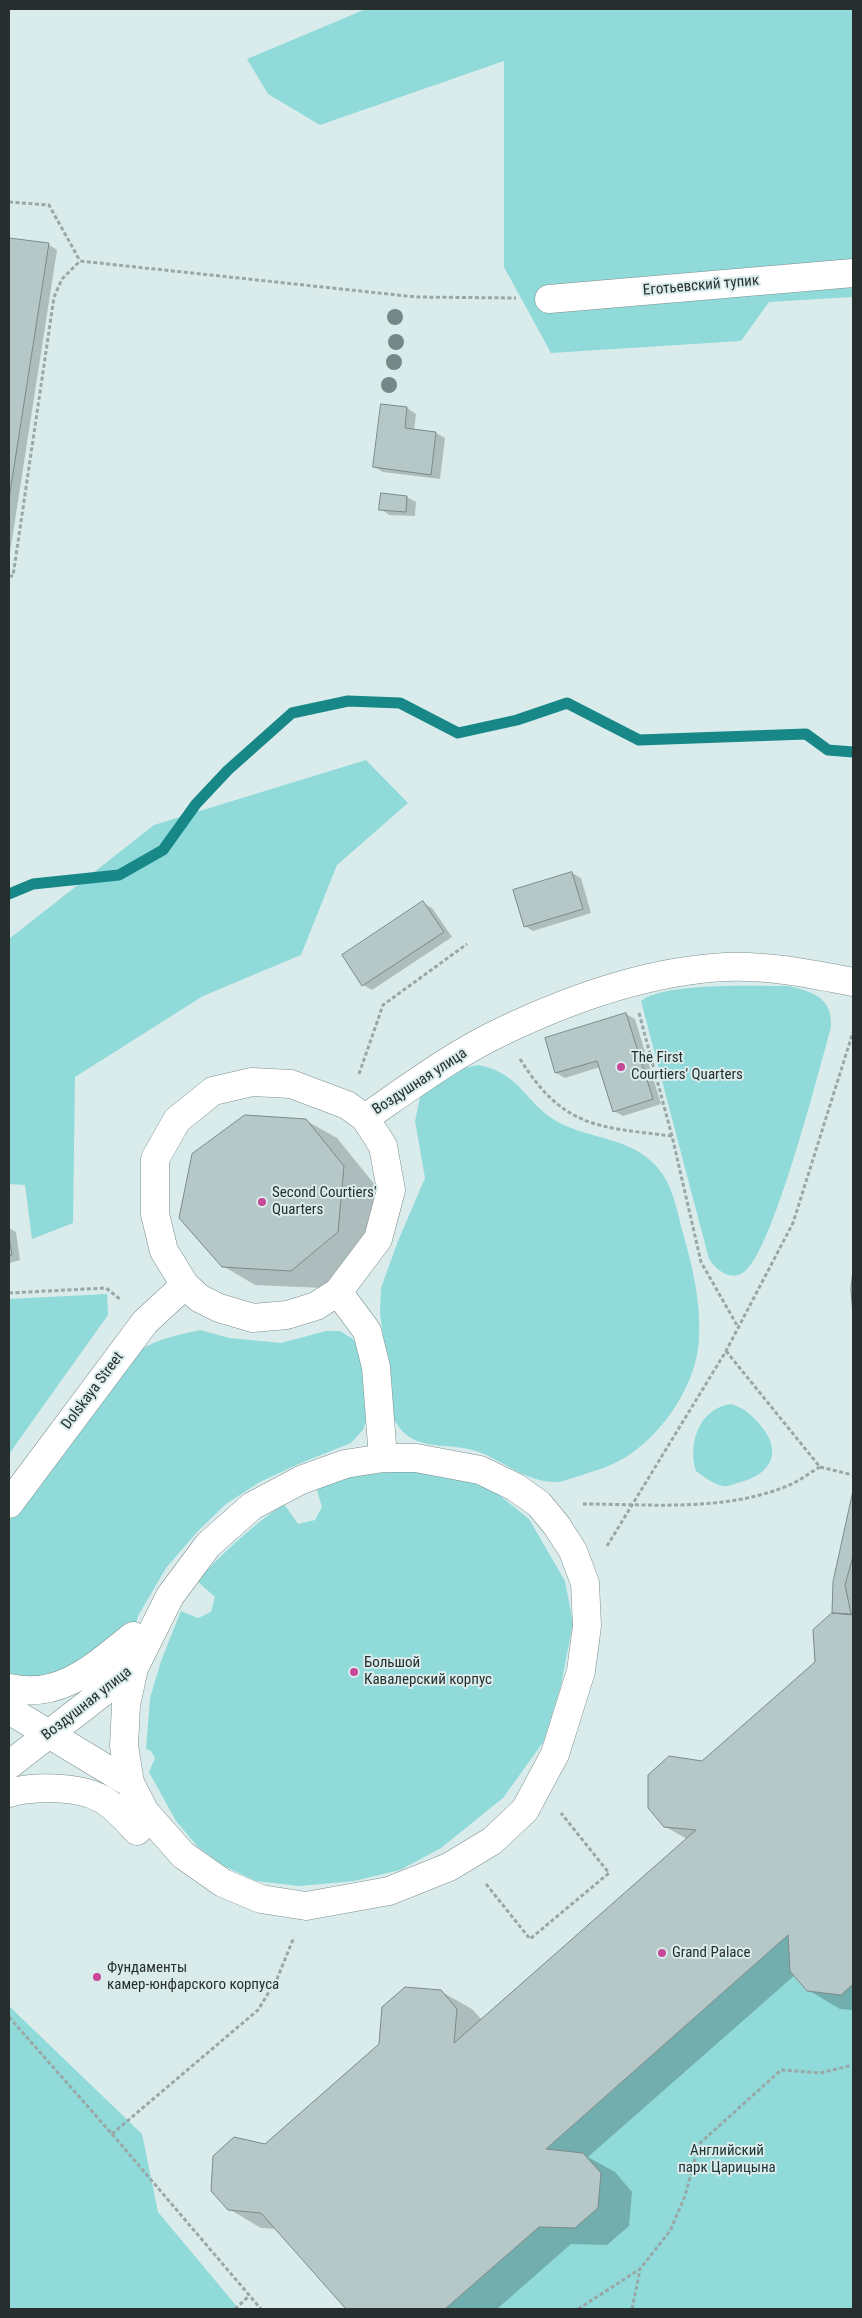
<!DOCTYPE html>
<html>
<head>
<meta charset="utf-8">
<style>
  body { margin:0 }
  #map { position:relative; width:862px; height:2318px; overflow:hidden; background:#d9eceb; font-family:"Roboto Condensed",sans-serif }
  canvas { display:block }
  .frame { position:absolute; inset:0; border:10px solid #272e2e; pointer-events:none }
</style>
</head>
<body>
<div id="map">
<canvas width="862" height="2318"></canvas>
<div class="frame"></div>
</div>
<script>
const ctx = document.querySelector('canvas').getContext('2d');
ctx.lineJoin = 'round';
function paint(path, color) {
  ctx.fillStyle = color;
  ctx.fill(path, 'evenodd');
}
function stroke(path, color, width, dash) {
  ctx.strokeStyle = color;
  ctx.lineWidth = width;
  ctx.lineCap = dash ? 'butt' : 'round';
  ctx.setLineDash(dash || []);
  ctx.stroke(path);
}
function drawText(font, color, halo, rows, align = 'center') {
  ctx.font = font + ' "Roboto Condensed",sans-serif';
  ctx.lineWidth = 4;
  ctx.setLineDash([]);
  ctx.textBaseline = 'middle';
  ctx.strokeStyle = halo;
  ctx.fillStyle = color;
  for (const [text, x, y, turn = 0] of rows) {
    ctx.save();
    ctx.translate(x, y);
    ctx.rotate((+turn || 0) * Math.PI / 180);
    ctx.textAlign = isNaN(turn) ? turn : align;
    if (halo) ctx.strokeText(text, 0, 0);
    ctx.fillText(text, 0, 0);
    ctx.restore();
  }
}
const green = new Path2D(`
  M366,9H853V297L769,302L741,341L551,353L504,267V61L320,125L268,94L247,59Z
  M366,760L408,803L337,865L301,955L203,996L75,1077L73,1223L32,1239L25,1185L9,1184V939L154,825Z
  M788,986C812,991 833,998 831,1027C819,1070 773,1251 744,1272C731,1282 716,1270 709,1259L641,1001C664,982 757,986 788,986Z
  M479,1065C522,1074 525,1104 558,1122C591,1140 631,1137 657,1167C673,1185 677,1211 683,1233C693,1268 701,1303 699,1339C697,1383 664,1433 626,1457C613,1465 598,1470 582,1475C574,1477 564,1482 556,1482C528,1483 503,1461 479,1452C445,1440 411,1455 393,1417L380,1313L381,1288L398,1241L425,1178L415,1121L421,1093L464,1068Z
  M107,1294L108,1315L9,1454V1299Z
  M200,1330L229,1338L281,1343L326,1331H340L353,1339L365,1357L371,1408L363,1430L351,1443L301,1463L260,1482L226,1504L198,1531L166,1568L138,1616L133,1636L109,1654L9,1688V1518L119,1367C147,1341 164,1338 200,1330Z
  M731,1404C744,1408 752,1415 761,1426C783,1452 771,1474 741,1482C736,1483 728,1487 723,1486C713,1484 704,1477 696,1471C687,1443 700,1408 731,1404Z
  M406,1471L483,1482L529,1519L565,1581L573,1623L561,1685L544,1741L503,1798L441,1848L400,1870L354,1881L299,1886L256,1881L224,1866L198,1847L176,1821L149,1772L155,1758L151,1751L146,1749L150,1698L161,1661L181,1611L198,1618L211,1612L215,1597L197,1581C224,1552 251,1526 284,1504L298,1524L315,1520L322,1507L316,1487L354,1475Z
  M788,1935L790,1971L807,1991L841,1995L853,1984V2309H445L600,2173L583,2153L546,2149Z
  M9,2006L142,2134L158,2212L239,2309H9Z`);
const shadow = new Path2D(`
  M9,239L48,244L57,250L9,559Z
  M382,405L407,408L416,414L414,430L436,433L445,438L440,479L383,472L374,467Z
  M382,495L407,497L416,502L415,516L389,515L381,509Z
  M572,873L581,878L591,913L533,931L525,926Z
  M423,903L432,908L452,937L372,990L363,985Z
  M626,1014L635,1019L661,1104L623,1116L614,1111L600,1067L565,1078L556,1073Z
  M305,1120L337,1138L375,1185L370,1250L323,1288L255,1285L223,1266Z
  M9,1228L16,1232L20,1260L9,1263Z
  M853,1495V2010L840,2009L808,1990L795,1975L588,2157L615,2172L632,2192L629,2226L607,2245L571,2244L497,2309H347L277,2229L261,2228L229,2209L266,2145L440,1991L472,2009L482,2020L687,1839L664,1826L702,1762L816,1662L834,1614V1582Z`);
const stream = new Path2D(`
  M9,894L33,884L119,875L163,850L196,804L228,770L292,713L348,701L400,703L458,733L517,720L567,703L639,740L806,734L828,750L853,752`);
const building = new Path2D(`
  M9,238L49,243L9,499Z
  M381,404L407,407L405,428L436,432L431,475L373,467Z
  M381,493L407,496L406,512L379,510Z
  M572,872L583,909L524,927L513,890Z
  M423,901L444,932L362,986L342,955Z
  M626,1013L653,1099L613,1112L597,1061L555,1073L545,1038Z
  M245,1115L306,1119L344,1166L338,1232L291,1271L222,1267L179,1218L192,1154Z
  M9,1237L12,1255L9,1256Z
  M853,1270V1316L851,1289Z
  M853,1491V1556L845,1585L851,1614L832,1613L833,1582Z
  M832,1613L853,1615V1984L841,1995L807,1991L790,1971L788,1935L546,2149L583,2153L601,2173L598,2208L575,2228L539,2227L445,2309H346L261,2213L228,2210L211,2191L213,2156L234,2137L265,2144L379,2044L382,2007L405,1987L441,1990L457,2009L454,2043L696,1830L664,1827L648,1808V1775L669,1756L702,1761L815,1662L813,1630Z`);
const path = new Path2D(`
  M9,202L49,205L80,261
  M9,576H13L54,297L62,279L80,261L416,297L516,298
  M639,1013L672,1136L701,1262L738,1327
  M520,1059C563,1128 598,1127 672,1136
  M359,1074L383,1005L467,944
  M9,1293L106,1288L121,1300
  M726,1351L820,1467L853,1475
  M583,1504C649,1504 724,1512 787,1486C798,1482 809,1473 820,1467
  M607,1546L726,1351L793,1223L853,1032
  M486,1884L530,1939L609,1873L561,1813
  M9,2017L112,2134L261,2309
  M112,2134L258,2010L277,1979L294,1937
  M235,2309L249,2296
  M578,2309L640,2269L670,2231L685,2196L699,2144L781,2070L820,2073L853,2065
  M632,2309L640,2270`);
const pedestrian = new Path2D(`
  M549,299L853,273
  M338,1292L316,1306L287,1315L253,1318L219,1308L199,1298L185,1285L164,1251L155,1214V1159L177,1120L213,1091L252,1082L291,1084L347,1105L365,1118
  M9,1504L145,1322L185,1285
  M134,1668L126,1705L124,1746L130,1783L145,1812L183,1855L223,1883L261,1899L306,1906L389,1891L449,1867L492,1841L525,1810L555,1754L581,1671L587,1626L585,1583L573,1551L557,1526L539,1504L515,1487L480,1470L416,1458H383
  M9,1688C61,1700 96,1665 133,1636L124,1664
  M9,1710L130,1783
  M9,1765L134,1668L170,1596L208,1545L252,1506L301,1480L345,1464L383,1458L376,1367L367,1331L338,1292L378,1239L391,1190L383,1146L365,1118C410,1087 454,1054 503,1031C572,998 649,971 725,967C768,965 811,974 853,982
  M9,1793C33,1786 77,1786 100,1798C114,1805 126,1819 137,1831L129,1809`);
const trees = [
  [395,317],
  [396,342],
  [394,362],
  [389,385]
];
const markers = [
  [621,1067,5,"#c64896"],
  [262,1202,5,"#c64896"],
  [354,1672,5,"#c64896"],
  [662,1953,5,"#c64896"],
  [97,1977,5,"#c64896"]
];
const streetNames = [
  ["Еготьевский тупик",701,286,-5],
  ["Воздушная улица",420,1082,-33],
  ["Dolskaya Street",93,1391,-53],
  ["Воздушная улица",87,1704,-38]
];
const poiNames = [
  ["The First",631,1058],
  ["Courtiers' Quarters",631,1075],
  ["Second Courtiers'",272,1193],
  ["Quarters",272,1210],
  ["Большой",364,1663],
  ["Кавалерский корпус",364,1680],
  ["Grand Palace",672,1953],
  ["Фундаменты",107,1968],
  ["камер-юнфарского корпуса",107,1985]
];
const parkNames = [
  ["Английский",727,2151],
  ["парк Царицына",727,2168]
];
paint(green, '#90dada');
paint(shadow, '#0003');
stroke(stream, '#178788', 11);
paint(building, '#b5c7c7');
stroke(building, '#798a8a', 1);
stroke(pedestrian, '#7d8e8e', 29);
stroke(path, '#99a8a7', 3, [4, 2.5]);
stroke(pedestrian, '#fff', 28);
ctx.fillStyle = '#738887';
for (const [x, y] of trees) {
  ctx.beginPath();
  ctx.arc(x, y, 8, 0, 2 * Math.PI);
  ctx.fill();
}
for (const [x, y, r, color] of markers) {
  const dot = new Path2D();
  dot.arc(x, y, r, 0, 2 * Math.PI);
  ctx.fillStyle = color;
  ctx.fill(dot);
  stroke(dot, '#d9eceb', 2);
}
drawText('15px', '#272e2e', '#d9eceb', streetNames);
drawText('15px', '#272e2e', '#d9eceb', poiNames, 'left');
drawText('15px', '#203636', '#d9eceb', parkNames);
</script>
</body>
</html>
